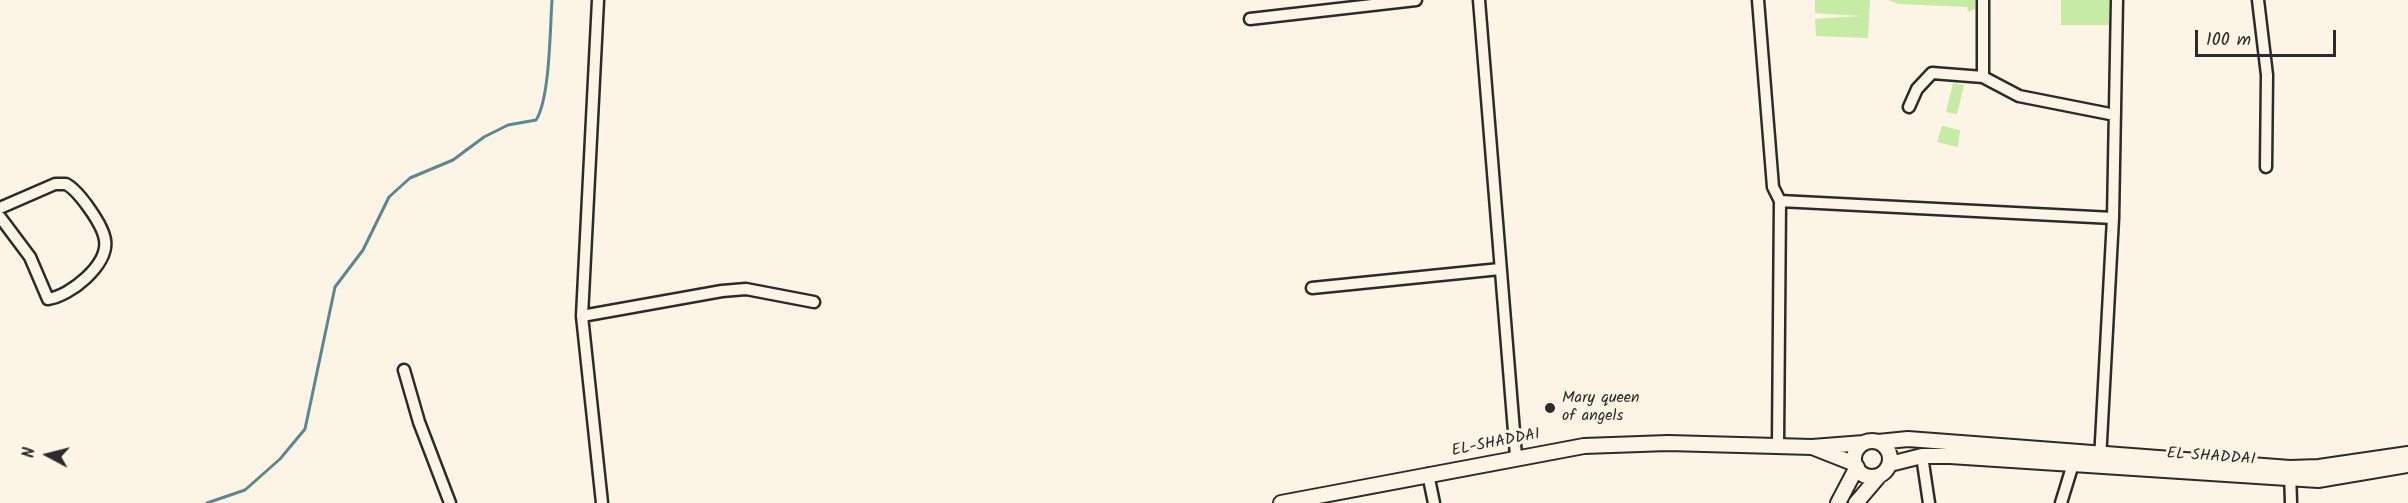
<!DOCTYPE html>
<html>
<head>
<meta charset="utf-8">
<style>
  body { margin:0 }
  #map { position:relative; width:2408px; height:503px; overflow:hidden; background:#fcf5e5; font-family:Kalam,sans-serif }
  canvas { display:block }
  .north { position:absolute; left:18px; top:425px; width:60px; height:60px; -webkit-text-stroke:4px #fcf5e5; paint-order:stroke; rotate:277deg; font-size:16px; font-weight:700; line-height:24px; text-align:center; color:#2b2b2b }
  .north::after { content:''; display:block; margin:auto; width:21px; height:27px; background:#2b2b2b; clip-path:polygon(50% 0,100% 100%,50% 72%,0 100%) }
  .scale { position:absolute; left:2195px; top:30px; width:141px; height:27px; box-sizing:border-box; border:3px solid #2b2b2b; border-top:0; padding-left:8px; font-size:18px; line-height:21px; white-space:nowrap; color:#2b2b2b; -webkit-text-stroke:4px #fcf5e5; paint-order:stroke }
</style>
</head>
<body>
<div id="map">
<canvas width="2408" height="503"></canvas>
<div class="north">N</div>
<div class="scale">100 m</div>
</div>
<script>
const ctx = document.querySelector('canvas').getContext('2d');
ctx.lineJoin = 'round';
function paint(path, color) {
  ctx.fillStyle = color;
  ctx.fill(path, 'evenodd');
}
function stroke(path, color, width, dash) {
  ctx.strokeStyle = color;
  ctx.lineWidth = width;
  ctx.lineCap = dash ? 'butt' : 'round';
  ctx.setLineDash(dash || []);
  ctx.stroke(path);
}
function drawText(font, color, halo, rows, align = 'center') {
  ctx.font = font + ' Kalam,sans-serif';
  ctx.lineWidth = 6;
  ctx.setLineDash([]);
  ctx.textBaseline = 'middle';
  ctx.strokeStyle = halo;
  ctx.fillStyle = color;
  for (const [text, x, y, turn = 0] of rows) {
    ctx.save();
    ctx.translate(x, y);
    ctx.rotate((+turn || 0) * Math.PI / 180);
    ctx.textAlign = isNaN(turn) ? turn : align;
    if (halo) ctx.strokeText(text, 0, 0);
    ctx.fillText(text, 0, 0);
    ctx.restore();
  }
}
const green = new Path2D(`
  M1815,0H1870L1868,38L1816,36L1815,19L1861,16L1815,13Z
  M1888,0H1975V9L1968,12L1967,7L1899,4Z
  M2061,0H2109V25H2061Z
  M1953,83L1964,85L1957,114L1946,112Z
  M1942,126L1960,130L1958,147L1937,142Z`);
const stream = new Path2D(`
  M207,503L245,490L280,459L305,429L335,287L363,250L389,197L410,178L453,160L484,137L508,125L536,120C550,99 550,28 552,0`);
const minor = new Path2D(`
  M598,0L582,316L602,503
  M1479,0L1516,456
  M1758,0L1773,187L1780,201L1778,444
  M1983,0V77L2019,96L2115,115
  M2258,0L2267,75L2266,167
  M1250,19L1416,0
  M1909,107L1917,89L1932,73L1983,77
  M1780,201L2113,218L2117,0
  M0,208L55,184H66C79,191 103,225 105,240C109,265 70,296 48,299L30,257L0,217
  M1312,288L1500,269
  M582,316L722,291L746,289L814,302
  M404,370L419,422L450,503
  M1922,456L1929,503
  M2100,460L2113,218
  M2290,471L2291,503
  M1428,474L1434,503
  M2061,503L2073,464`);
const tertiary = new Path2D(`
  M1854 459a18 18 0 1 1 36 0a18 18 0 1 1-36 0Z
  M1878,442L1908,439L2290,468L2319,467L2408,454
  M1812,447L1855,464
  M1890,464L1922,456H1950L2318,480L2408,465
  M1281,503L1584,446L1668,443L1812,447L1864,443
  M1838,503L1857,467
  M1856,503L1879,476`);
const markers = [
  [1550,408,6,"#2b2b2b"]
];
const poiNames = [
  ["Mary queen",1562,399],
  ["of angels",1562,417]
];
const streetNames = [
  ["EL-SHADDAI",1496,444,-11],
  ["EL SHADDAI",2211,458,4]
];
paint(green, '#c6eba5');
stroke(stream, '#598890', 3);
stroke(minor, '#2b2b2b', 15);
stroke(tertiary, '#2b2b2b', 18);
stroke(minor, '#fcf5e5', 10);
stroke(tertiary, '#fcf5e5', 14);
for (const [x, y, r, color] of markers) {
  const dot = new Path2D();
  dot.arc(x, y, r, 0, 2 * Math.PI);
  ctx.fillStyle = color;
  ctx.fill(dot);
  stroke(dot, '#fcf5e5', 2);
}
drawText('16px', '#2b2b2b', '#fcf5e5', poiNames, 'left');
drawText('16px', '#2b2b2b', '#fcf5e5', streetNames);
</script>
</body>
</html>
